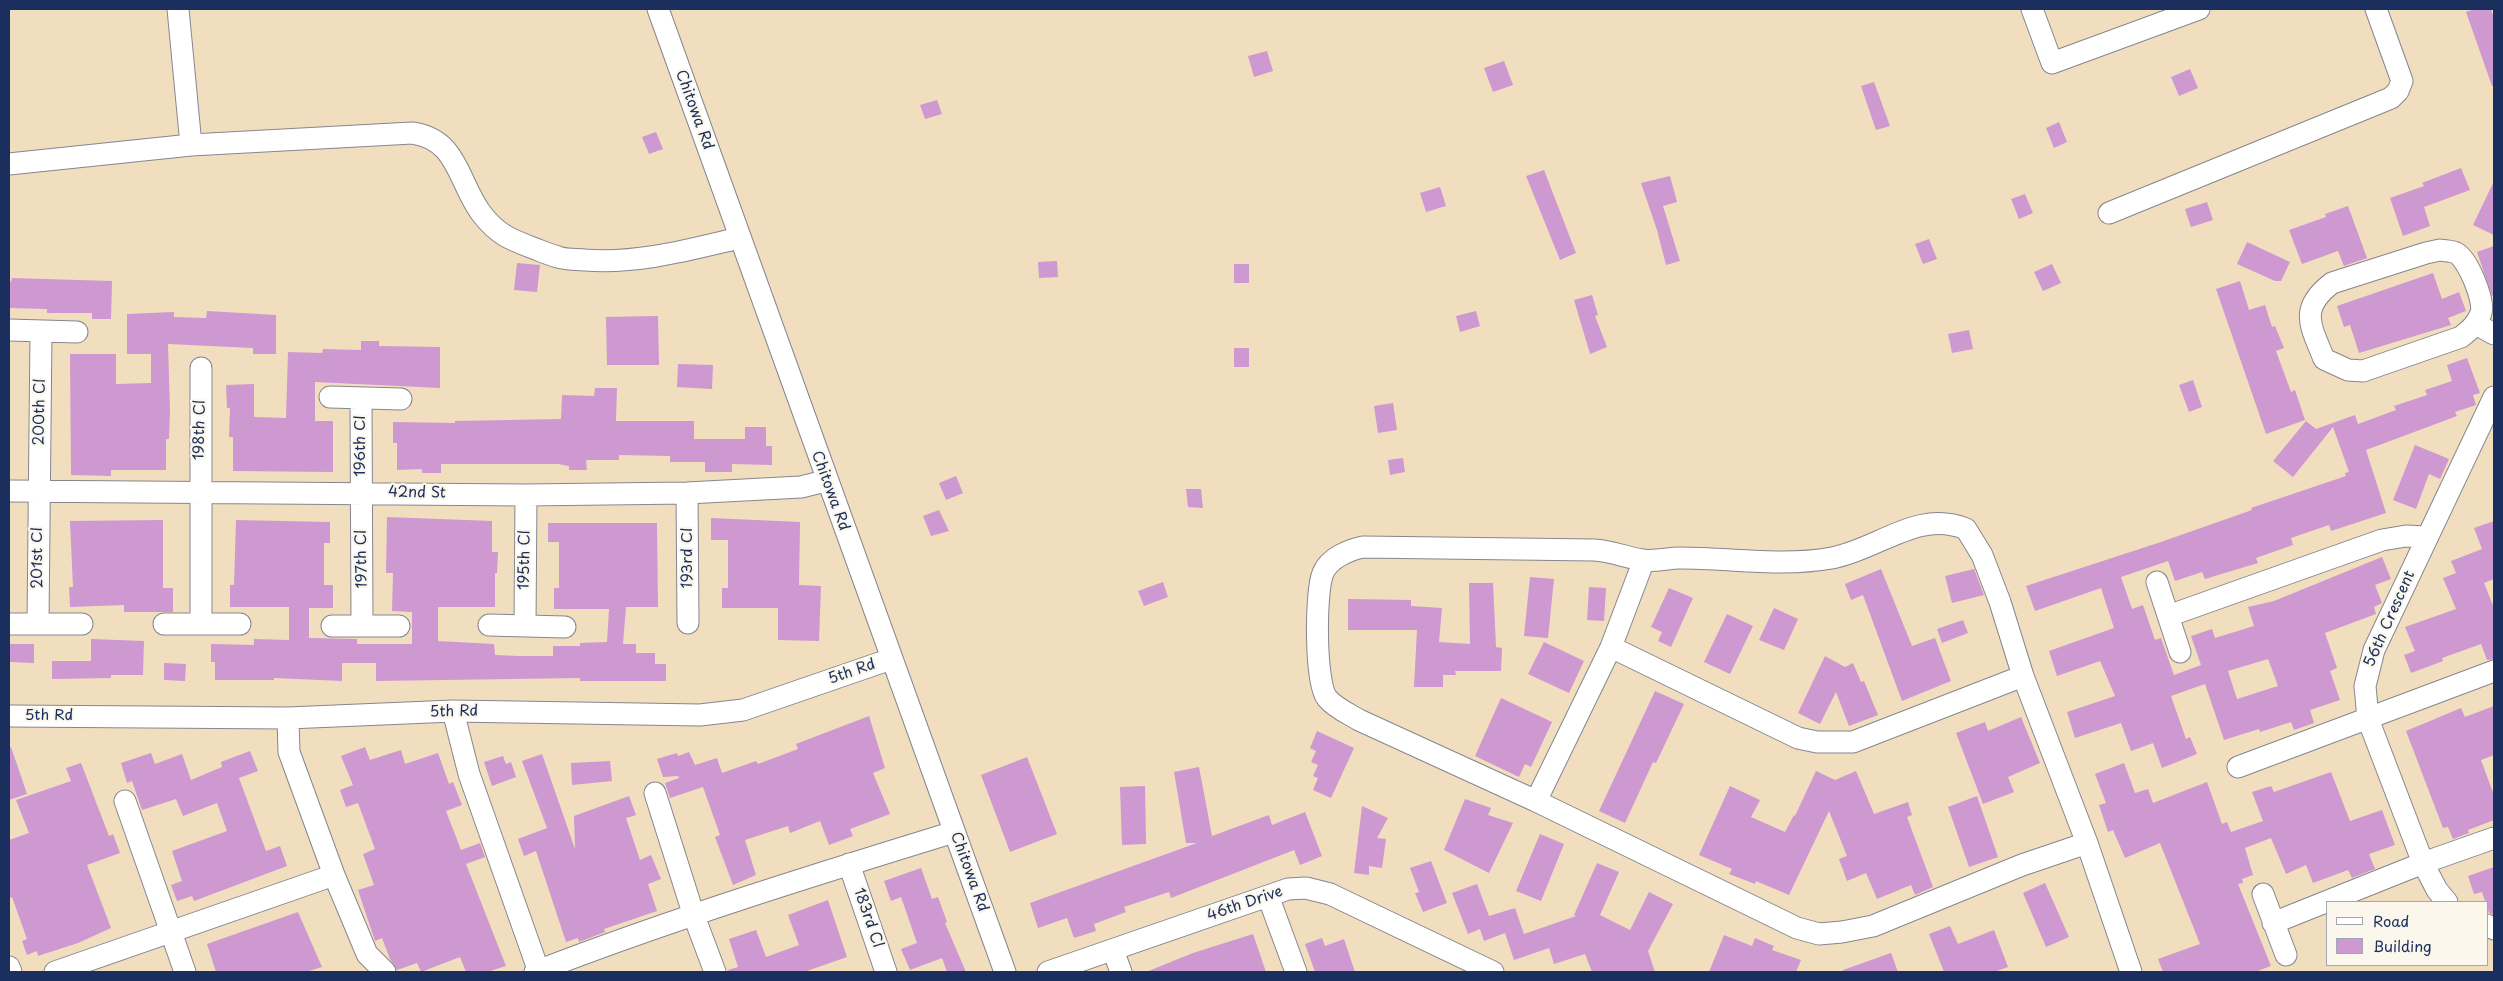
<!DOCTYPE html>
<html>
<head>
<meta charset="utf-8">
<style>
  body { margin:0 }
  #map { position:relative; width:2503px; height:981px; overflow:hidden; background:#f1debf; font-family:"Playpen Sans",sans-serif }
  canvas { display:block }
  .frame { position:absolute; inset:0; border:10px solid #1b2f5e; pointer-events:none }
  .legend { position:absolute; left:2326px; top:901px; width:162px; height:65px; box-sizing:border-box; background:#fbf7ec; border:1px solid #a1a7b3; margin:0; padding:6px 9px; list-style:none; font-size:15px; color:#1b2f5e }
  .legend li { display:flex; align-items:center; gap:10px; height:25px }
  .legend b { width:25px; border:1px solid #a1a7b3 }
</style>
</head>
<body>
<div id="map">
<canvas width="2503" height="981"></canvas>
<div class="frame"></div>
<ul class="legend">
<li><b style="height:6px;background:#fff"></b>Road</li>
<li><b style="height:14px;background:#ce98d1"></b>Building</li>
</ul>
</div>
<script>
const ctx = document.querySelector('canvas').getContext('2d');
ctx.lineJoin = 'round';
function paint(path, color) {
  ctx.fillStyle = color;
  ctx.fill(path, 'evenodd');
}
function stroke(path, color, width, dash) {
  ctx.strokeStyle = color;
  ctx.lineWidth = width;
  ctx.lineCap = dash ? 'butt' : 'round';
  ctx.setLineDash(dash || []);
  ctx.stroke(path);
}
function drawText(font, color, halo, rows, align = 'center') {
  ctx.font = font + ' "Playpen Sans",sans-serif';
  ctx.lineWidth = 4.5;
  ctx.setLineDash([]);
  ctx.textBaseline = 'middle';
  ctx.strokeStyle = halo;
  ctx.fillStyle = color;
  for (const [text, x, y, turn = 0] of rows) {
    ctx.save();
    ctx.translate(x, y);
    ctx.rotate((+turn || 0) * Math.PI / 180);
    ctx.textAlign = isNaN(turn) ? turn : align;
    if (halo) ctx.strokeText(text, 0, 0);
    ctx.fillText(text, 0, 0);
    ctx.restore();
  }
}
const building = new Path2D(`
  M2475,9H2491L2494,18V86H2492L2466,12Z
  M1267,51L1273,71L1254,77L1248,56Z
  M1504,61L1513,85L1493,92L1484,68Z
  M2190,69L2198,88L2179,96L2171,77Z
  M1874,82L1890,126L1876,130L1861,86Z
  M937,100L942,114L925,119L920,105Z
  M2059,122L2067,142L2054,148L2046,128Z
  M656,132L663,149L649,154L642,137Z
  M2461,168L2470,190L2424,207L2430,226L2403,236L2390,198L2424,186L2422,183Z
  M1544,170L1576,253L1560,260L1526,176Z
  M1670,176L1677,202L1663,206L1680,261L1666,265L1657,230L1641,183Z
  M2494,181V235L2473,225Z
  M1440,187L1446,206L1426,212L1420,193Z
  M2025,194L2033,213L2019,219L2011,199Z
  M2207,202L2213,220L2191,227L2185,209Z
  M2348,206L2367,258L2344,266L2338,251L2302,264L2289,230L2326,217L2325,214Z
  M1929,239L1937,259L1923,264L1915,244Z
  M2247,242L2290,262L2281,281H2275L2237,264Z
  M2494,246V296H2492L2477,252Z
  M1057,261L1058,277L1039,278L1038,262Z
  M517,263L540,265L537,292L514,290Z
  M1234,264H1249V283H1234Z
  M2052,264L2061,283L2043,291L2034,272Z
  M2433,273L2442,299L2459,292L2466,311L2448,318L2451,325L2359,353L2350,325L2344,327L2337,306Z
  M12,278L112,281L111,319H92V313H47V309L9,308V281L11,282Z
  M2240,281L2249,310L2265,305L2272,327L2275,326L2284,348L2276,351L2291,392L2295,390L2305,420L2266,434L2216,289Z
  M1592,295L1598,315L1595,316L1607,347L1590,354L1574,300Z
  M207,311L276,315V354H253V348L168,344L170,411L169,439H166V470H111V476L71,475L70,354H116V384L151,383V354H127V314L174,312V317L206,318Z
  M1476,311L1480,326L1460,332L1456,316Z
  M658,316L659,365H607L606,317Z
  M1969,330L1973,349L1952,353L1948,334Z
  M361,341H379V346L440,347V388L315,382V421H333V472L233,471V437H229L230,408H227L226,385L254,384V417L286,418L288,352L322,353L323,349L361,350Z
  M1234,348H1249V367H1234Z
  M2467,358L2480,393L2473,395L2476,405L2455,412L2457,416L2366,450L2386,513L2331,531L2329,525L2291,538L2293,545L2256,558L2258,563L2205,579L2202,572L2175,581L2168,561L2121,577L2132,609L2143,605L2155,640L2161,638L2174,675L2201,665L2191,636L2212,629L2215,638L2254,626L2248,607L2274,601L2382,557L2391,579L2375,585L2382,603L2374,607L2376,614L2325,633L2337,668L2330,671L2340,700L2310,710L2314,723L2294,730L2291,722L2260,732L2259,729L2224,740L2205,684L2171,696L2186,739L2190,737L2197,754L2162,768L2153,743L2131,751L2121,723L2075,738L2067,712L2115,696L2100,661L2057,676L2049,651L2114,628L2101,588L2035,611L2026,586L2161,542L2252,510L2251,508L2346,476L2345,473L2349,472L2333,427L2293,477L2273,461L2306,421L2316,429L2355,415L2358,424L2396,410L2394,406L2427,395L2425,390L2452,381L2447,365ZM2268,659L2278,686L2237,699L2228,671Z
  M678,364L713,365L712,389L677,387Z
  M2193,380L2202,407L2189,412L2179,385Z
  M595,388H617L616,421H694V439H745V427H766V446H772V465L732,464V472H705V462H670V456L619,455V460H586L587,470H569V466L558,464H441V473H422V469L397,470V443H393V422L455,423V421L561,419L562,395L594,396Z
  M1393,403L1397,430L1378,433L1374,406Z
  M2415,445L2449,459L2440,479L2429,474L2416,509L2393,500Z
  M1403,458L1405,472L1390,475L1388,460Z
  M956,476L963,493L946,500L939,483Z
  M1186,489H1201L1203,508L1188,507Z
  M939,510L949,531L931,536L923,516Z
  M387,517L492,521V552H498L497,573H495V607H438V641L494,644L495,655L518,656H553V646H580V643L607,642L609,609H554V588H559V542H548V523H657L658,607H626L623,644H636V653H655V664H666V681H580V678L376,681V663H342V681L274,678V680H215V662H211V644L254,645V639L289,640V607H230V585H234L236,520L330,522V543H324V585H333V608H309V638L357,639V644H412V612L392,611L393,573H386Z
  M711,518L800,522L799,585L821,586L819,641L778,640V608H722V588H728V540H711Z
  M163,520V588H173V612H124V605L70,607L69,587H73L70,521Z
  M2494,521V579L2484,583L2494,608V659L2487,660L2481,644L2442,658L2443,661L2411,673L2404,655L2415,651L2405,627L2456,609L2443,578L2456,573L2451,561L2482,549L2474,528Z
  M1881,569L1912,646L1935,638L1951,681L1902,701L1863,595L1851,600L1845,584Z
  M1974,569L1984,595L1952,603L1945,576Z
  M1530,577L1554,579L1548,638L1524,636Z
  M1163,582L1168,597L1144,606L1138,591Z
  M1469,583H1493L1496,647L1502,648L1501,671H1455L1456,675H1443V687H1414L1417,630H1348V599L1411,600V606L1442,608L1439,642L1470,644Z
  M1589,587L1606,588L1604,621L1587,620Z
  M1669,588L1693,598L1671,647L1658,641L1662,632L1651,627Z
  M1774,608L1798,619L1784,650L1759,640Z
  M1727,614L1753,626L1730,674L1704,662Z
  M1963,620L1968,633L1942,643L1937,629Z
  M91,639L144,641L143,675H111V678L52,679V661H91Z
  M1544,642L1584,661L1569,693L1528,674Z
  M9,644H34V663L9,662Z
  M1825,656L1845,667L1853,663L1861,682L1864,681L1878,715L1849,726L1836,692L1820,724L1798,713Z
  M164,663L186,664L185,681L164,680Z
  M1655,691L1684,704L1656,763L1653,762L1625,823L1599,811Z
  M1501,698L1552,722L1531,767L1525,764L1519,777L1475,756Z
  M2494,706V755L2481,760L2494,795V820L2468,830L2469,833L2453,839L2448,827L2443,828L2406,731L2461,708L2465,717Z
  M869,716L885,768L873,773L890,814L850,829L853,836L829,845L820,821L790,833L788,826L745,840L756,875L733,885L715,837L720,835L703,787L670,798L665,783L679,778L678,776L663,777L657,759L677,753L678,756L689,752L695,765L717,758L722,773L756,761L758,764L798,749L796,744Z
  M2021,717L2040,763L2008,777L2014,792L1983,804L1956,733L1985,722L1988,731Z
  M1317,731L1354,748L1331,798L1313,790L1318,778L1313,776L1318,765L1311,762L1316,751L1310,748Z
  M11,747L27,794L9,800V748Z
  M365,747L370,760L401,750L405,764L438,753L449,784L453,782L462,805L446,811L461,850L480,843L485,857L466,864L506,966L487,972H466L460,957L421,972L417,963L397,970L390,959L382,938L375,941L358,890L374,885L363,854L375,849L358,803L346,807L340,790L353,785L341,756Z
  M250,751L258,771L239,778L266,851L280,846L287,866L194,901L192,896L177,901L171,885L182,881L172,851L227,831L217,803L183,816L176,799L142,810L132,781L127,783L121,763L151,753L155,764L182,754L191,780L222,767L221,762Z
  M542,754L575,849L574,816L629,796L636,815L626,818L640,860L651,855L661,879L648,884L657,911L604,929L605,932L579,942L578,938L566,942L536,851L524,856L518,839L547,828L522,761Z
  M503,756L506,764L511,762L516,777L492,786L484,762Z
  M1027,757L1057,834L1010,852L981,775Z
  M610,761L612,781L572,785L571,763Z
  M81,763L109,836L113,834L120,853L87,865L111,928L78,943L38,956L37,951L27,955L22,941L27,939L12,897L9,898V840L29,833L16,800L71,781L66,768Z
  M2124,763L2135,793L2148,789L2153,803L2207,782L2222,824L2227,822L2231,832L2263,821L2252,792L2271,786L2274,792L2331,772L2350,821L2382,810L2395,845L2369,854L2375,869L2352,878L2348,870L2313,883L2306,865L2286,874L2271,838L2245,848L2253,875L2242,879L2243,883L2238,884L2271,966L2255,972H2163L2158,959L2200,944L2160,843L2125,858L2113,830L2108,832L2099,805L2106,803L2095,774Z
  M1199,767L1212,836L1269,815L1272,825L1305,812L1322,856L1300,865L1294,850L1171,898L1169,892L1124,907L1126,912L1094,924L1096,931L1074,938L1067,918L1038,928L1030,903L1197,843H1186L1174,772Z
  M1816,771L1835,780L1856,771L1874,814L1908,802L1912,815L1907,817L1933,887L1915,895L1911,885L1877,899L1866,873L1847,881L1839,859L1847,856L1829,811L1789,895L1756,881L1755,884L1729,874L1732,869L1699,855L1730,786L1760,800L1751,817L1785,832L1794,815L1795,816Z
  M1145,786L1146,844L1122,845L1120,787Z
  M1977,796L1998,857L1969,867L1948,807Z
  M1465,799L1491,808L1488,815L1513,823L1489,873L1444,850Z
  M1362,806L1388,818L1377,838L1386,839L1382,868L1369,866V875L1354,873Z
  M1540,834L1564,844L1541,901L1516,891Z
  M1431,861L1447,903L1423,912L1415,893L1419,892L1410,868Z
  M1597,863L1619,872L1600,915L1630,930L1649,892L1673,904L1648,951L1655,972H1592L1585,954L1554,964L1549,948L1514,960L1505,933L1484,941L1480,929L1468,934L1452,893L1477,884L1489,916L1515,908L1524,934L1576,916L1574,915Z
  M2494,867V915L2489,913L2482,892L2474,894L2468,876Z
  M921,868L932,899L938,897L947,922L945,923L966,972H947L942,958L910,970L901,949L917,943L901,897L891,901L884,881Z
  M2045,883L2069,937L2046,947L2023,893Z
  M828,900L847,957L804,972H729L728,970L738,967L729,939L756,930L766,957L799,945L788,915Z
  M298,912L322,967L306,972H216L207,944Z
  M1950,926L1958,944L1994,930L2008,967L1994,972H1944L1929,934Z
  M1253,934L1266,972H1146L1193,953Z
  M1724,935L1752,946L1755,938L1774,946L1772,950L1801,960L1796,972H1709Z
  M1322,938L1325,946L1344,939L1355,972H1315L1305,944Z
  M1891,953L1898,972H1843V970Z`);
const minor = new Path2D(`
  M178,9L191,145
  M658,9C772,331 888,652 1005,972
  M2032,9L2052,63L2199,9
  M9,164L191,145L412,133C458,139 458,182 481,213C497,234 509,239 533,248C541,251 550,255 558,257C566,260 576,259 585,260C638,264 688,250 739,238
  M2109,213L2391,98L2398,91L2402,81L2376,9
  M2440,250C2445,251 2452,251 2456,253C2468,259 2485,301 2481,313C2477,324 2470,330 2461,337L2363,371L2348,370L2324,359C2311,326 2298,309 2332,283L2426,253Z
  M2476,324L2494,334
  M9,330L77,332
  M201,368V624
  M330,397L401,399
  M361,399L362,626
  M9,491L526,495L687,493L801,487L825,481
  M687,493L688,623
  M2157,582L2180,652
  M2168,616L2382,540L2406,536L2427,537
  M9,624H82
  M38,624L41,331
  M164,624H240
  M489,625L565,627
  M332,626H399
  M525,626L526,495
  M1611,647L1798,738L1817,742H1853L2023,676
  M453,711L469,774L539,972
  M9,716L288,718L453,711L700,715L743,710L891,659
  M288,718L289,752L334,875
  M2238,767L2494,671
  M655,793L694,916L715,972
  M125,801L185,972
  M1536,801L1611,647L1644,560
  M2087,843L2022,865L1873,926L1842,932L1819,934L1797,928L1536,801L1359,720C1349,714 1335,708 1327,698C1315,683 1315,592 1323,573C1329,558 1349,550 1363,547L1594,550C1611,551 1625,557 1642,560C1654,562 1668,558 1680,558C1731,558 1782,567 1832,558C1879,549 1918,509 1966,529L1982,555L2000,602L2023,676L2087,843L2131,972
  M849,864L886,972
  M2263,894L2286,955
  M1268,896L1296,972
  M2447,902L2437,890L2423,863L2368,719L2365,686L2374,650L2494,397
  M2273,923L2423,863L2494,838
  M2487,925L2494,929
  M1113,950L1121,972
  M9,967L11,972
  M55,972L334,875L367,954L385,972
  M535,972C672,919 814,875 954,832
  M1048,972L1288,889L1306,888L1330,894L1493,972`);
const streetNames = [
  ["Chitowa Rd",694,110,70],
  ["200th Cl",40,412,-89],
  ["198th Cl",200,430,-89],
  ["196th Cl",361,446,-90],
  ["Chitowa Rd",830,491,70],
  ["42nd St",417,493,1],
  ["201st Cl",38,558,-90],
  ["193rd Cl",688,558,-90],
  ["197th Cl",362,559,-91],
  ["195th Cl",525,560,-89],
  ["56th Crescent",2390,619,-66],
  ["5th Rd",852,672,-19],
  ["5th Rd",454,712,-1],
  ["5th Rd",49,716],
  ["Chitowa Rd",969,872,70],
  ["46th Drive",1245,904,-19],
  ["183rd Cl",868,918,71]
];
paint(building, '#ce98d1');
stroke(minor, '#86868e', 23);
stroke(minor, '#fff', 21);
drawText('15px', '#1b2f5e', '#fbf7ec', streetNames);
</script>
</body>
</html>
